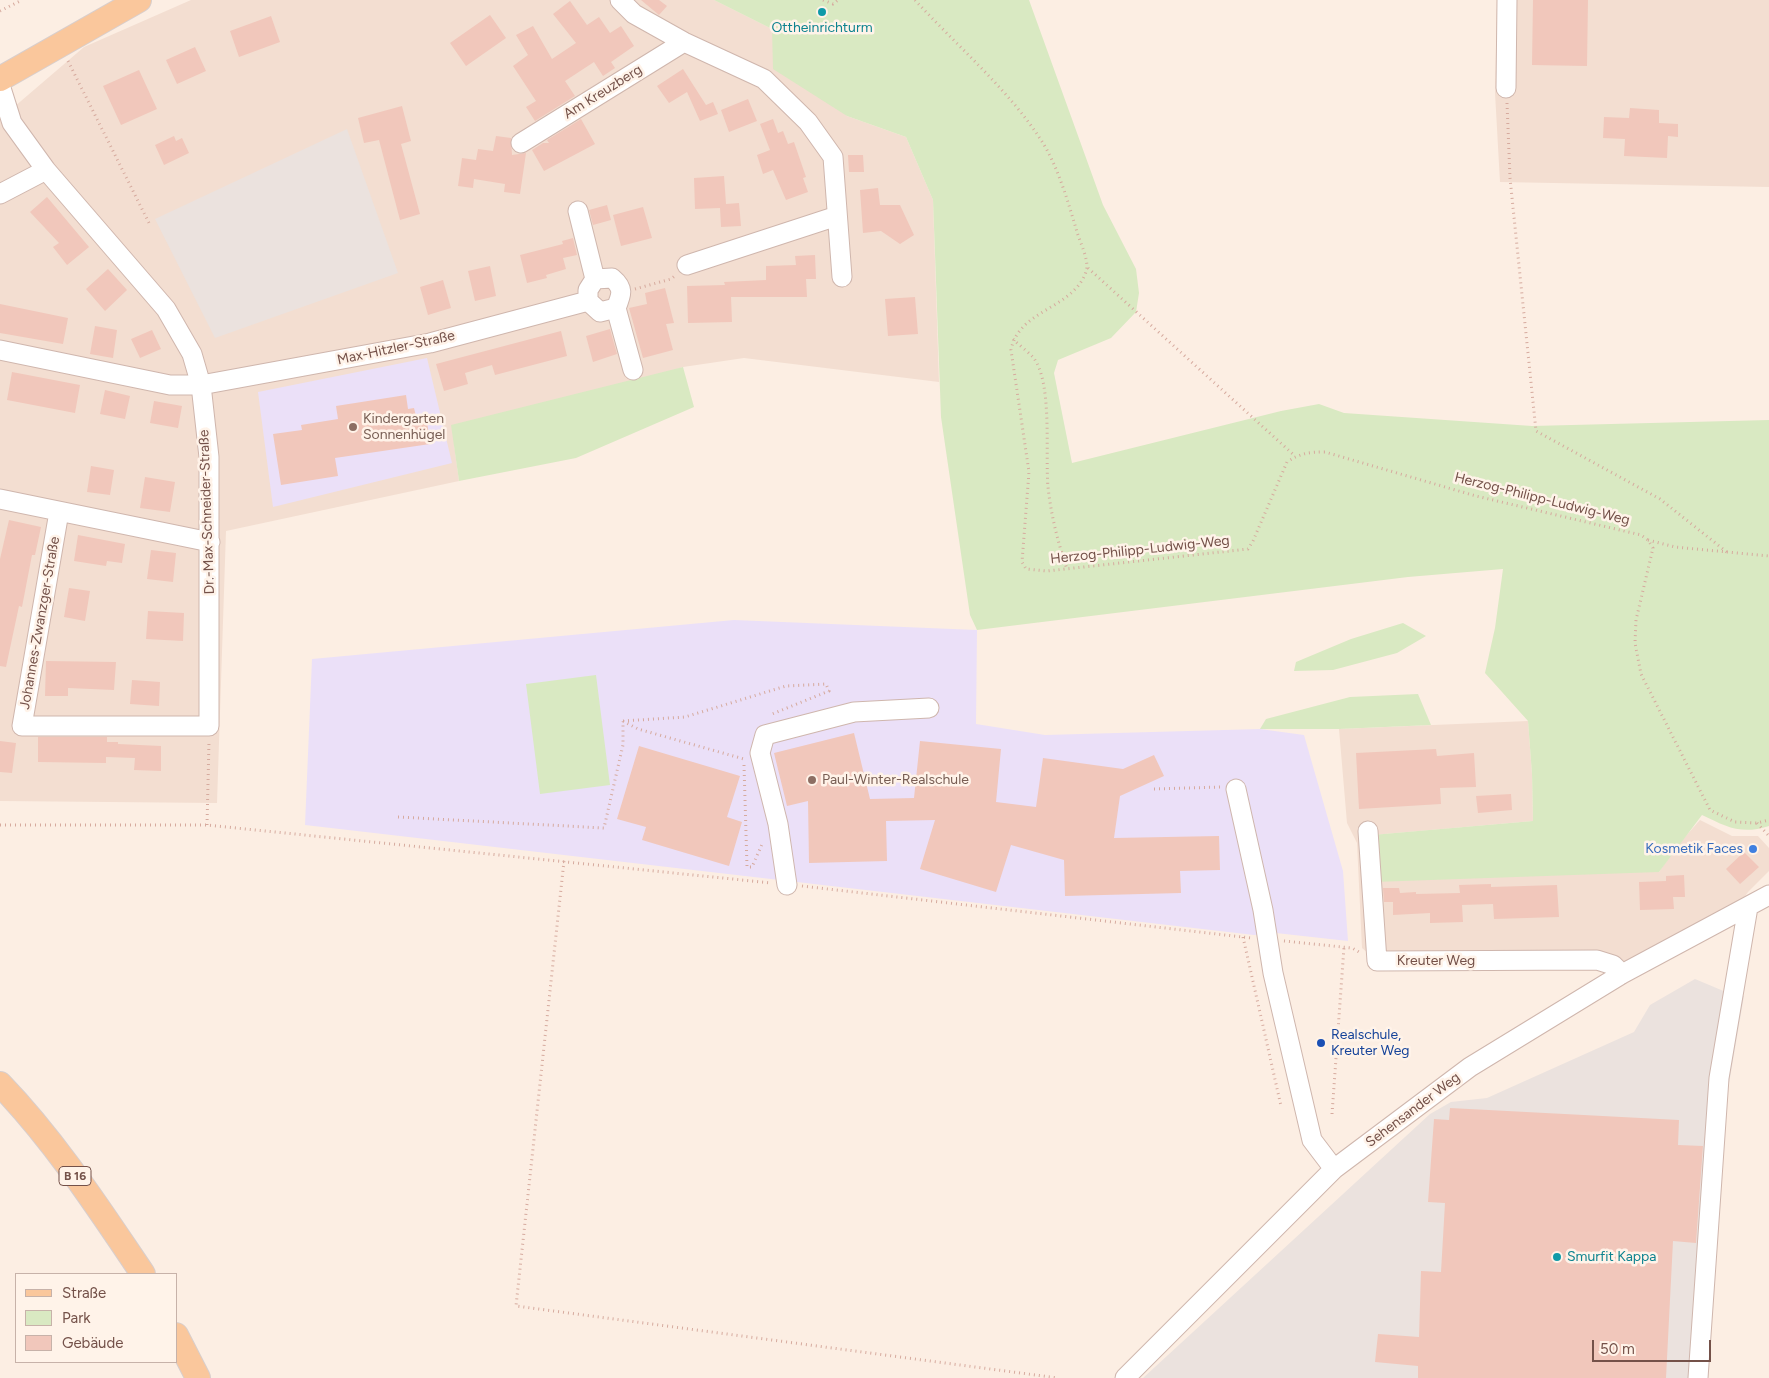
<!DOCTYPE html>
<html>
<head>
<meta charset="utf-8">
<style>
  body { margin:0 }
  #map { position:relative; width:1769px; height:1378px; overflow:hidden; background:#fceee3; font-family:Figtree,sans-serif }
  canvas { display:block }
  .legend { position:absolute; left:15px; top:1273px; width:162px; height:90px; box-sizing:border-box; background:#fff3e9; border:1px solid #c7b2a9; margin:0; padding:6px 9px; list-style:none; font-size:15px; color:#745149 }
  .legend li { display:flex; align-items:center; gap:10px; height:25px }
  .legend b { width:25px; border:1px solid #c7b2a9 }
  .scale { position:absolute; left:1592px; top:1340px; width:119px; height:22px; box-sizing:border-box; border:2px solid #745149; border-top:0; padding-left:6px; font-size:15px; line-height:18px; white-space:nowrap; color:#745149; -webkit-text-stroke:4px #fff3e9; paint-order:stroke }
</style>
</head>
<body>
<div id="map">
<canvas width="1769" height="1378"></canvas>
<ul class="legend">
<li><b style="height:6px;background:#fac79c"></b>Straße</li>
<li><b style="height:14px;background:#d9e9c2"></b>Park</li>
<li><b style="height:14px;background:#f1c7bb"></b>Gebäude</li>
</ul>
<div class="scale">50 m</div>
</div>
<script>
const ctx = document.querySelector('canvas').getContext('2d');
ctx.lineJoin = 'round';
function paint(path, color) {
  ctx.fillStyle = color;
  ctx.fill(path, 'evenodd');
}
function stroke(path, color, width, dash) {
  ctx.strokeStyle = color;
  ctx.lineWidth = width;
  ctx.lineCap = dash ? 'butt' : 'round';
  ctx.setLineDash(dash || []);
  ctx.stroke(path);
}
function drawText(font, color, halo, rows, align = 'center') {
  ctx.font = font + ' Figtree,sans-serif';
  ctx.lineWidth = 5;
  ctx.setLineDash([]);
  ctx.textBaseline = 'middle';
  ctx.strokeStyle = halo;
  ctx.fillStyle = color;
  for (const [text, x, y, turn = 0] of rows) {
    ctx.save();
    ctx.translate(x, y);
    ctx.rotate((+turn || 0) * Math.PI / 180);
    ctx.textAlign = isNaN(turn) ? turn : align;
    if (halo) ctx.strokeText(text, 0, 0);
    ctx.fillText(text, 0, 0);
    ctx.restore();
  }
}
const residential = new Path2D(`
  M191,0H714L772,29L847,116L906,137L933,200L939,382L744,358L683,367L454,444L459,481L226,531L217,803L0,801V119L84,47Z
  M1497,0H1769V187L1500,182L1495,93Z
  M1528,721L1532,774L1533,821L1373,835L1659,872L1676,847L1700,820L1732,836H1758L1769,848V871L1748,892L1732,915L1622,974L1613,965L1377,961L1362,948L1357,843L1347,823L1339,729Z`);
const industrial = new Path2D(`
  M347,129L398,273L215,338L155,219Z
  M1695,979L1733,995L1744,996L1725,1107L1708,1378H1143L1430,1114L1451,1102L1487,1098L1634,1032L1650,1005Z`);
const education = new Path2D(`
  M427,358L452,463L273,507L258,392Z
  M734,620L977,630L976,724L1045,735L1260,729L1304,735L1343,871L1348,941L1276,933L1254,935L305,825L312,659Z`);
const green = new Path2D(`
  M714,0H1029L1103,205L1136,269L1139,293L1136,312L1111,338L1058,360L1054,373L1072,463L1281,411L1319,404L1344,413L1532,426L1769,420V826C1741,835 1727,827 1702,815L1659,872L1374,882L1372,835L1533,821L1532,774L1528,721L1485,673L1495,628L1503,569L1408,577L977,630L970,615L941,417L933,200L906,137L847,116L773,69L772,29Z
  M683,367L694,407L576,458L459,481L451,425Z
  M1403,623L1426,636L1397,653L1333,670L1294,671L1296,662L1351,639Z
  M596,675L610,785L540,794L526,684Z
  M1418,694L1431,725L1339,729H1260L1266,719L1350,697Z`);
const building = new Path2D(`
  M641,0H659L667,6L659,15Z
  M1533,0H1588L1587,66L1532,65Z
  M570,1L587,25L599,17L610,33L621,26L634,46L611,62L615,68L603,76L594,62L565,81L575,96L535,121L526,107L536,101L513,66L528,55L516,35L533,26L552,59L576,43L553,14Z
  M490,15L506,38L466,66L450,43Z
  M271,16L280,42L239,57L230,31Z
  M195,47L206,71L177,84L166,60Z
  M683,69L706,105L713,102L718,114L700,121L687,92L669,103L657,86Z
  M139,70L157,109L121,125L103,86Z
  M748,99L757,121L729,132L721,110Z
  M402,106L411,141L401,144L420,214L400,220L379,140L364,143L358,118Z
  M1630,108L1659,110V123L1678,124V137L1668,136L1667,158L1624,156L1625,139L1603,138L1604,117L1629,118Z
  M581,119L595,144L544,171L532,150L543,143H549L547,140Z
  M773,119L778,133L783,131L788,144L794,142L806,177L803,178L808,192L786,200L773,170L763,174L757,155L770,150L760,124Z
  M174,136L176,141L182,138L189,153L164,165L155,145Z
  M496,136L511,138L512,155L526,153L520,194L504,192L505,184L474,179L473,188L458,186L462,158L476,160L478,149L493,151Z
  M848,155H863L864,172H849Z
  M724,176L726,204L739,203L741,226L721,227L720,208L695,209L694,178Z
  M878,188L880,205H900L914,235L900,244L881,231L863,233L860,190Z
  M47,197L89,247L67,265L53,247L59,243L30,212Z
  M607,205L611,220L593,225L589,210Z
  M643,207L652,238L621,246L613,215Z
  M573,238L577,255L563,258L566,269L546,275L547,278L527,283L520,255L563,244L562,241Z
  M815,255L816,279H806L807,297H731L732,322L688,323L687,286L725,285L724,282L766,280V266L796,265L795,256Z
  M490,266L496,296L475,301L468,271Z
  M108,269L127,290L105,311L86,289Z
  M443,280L451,308L428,315L420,287Z
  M665,288L674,323L666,324L673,350L643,358L629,308L647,304L645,293Z
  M915,297L918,334L888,336L885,299Z
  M0,304L68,318L63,344L0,333Z
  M95,326L117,330L113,358L90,354Z
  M610,329L617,354L593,362L586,336Z
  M152,330L161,349L140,358L131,339Z
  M561,331L567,356L495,375L492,365L465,373L468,384L444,391L436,364Z
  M12,372L80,385L75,413L7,400Z
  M105,390L130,396L125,419L100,414Z
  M406,395L408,409L414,408L416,416L426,414L430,444L335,458L338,476L281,485L273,434L302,430L301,425L338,419L336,406Z
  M154,401L182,406L178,428L150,423Z
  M91,466L114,470L110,495L87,492Z
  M145,477L175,482L170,512L140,508Z
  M9,520L41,527L35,555H32L22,607L19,606L6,667L0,666V559Z
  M78,535L125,544L122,563L107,561L106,566L74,561Z
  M151,550L176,553L173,582L147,579Z
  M69,588L90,591L85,621L64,617Z
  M148,611L184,613L183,641L146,639Z
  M46,661L116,662L114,690L68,688V696H45Z
  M132,680L160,682L159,706L130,704Z
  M854,733L870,799L914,798L920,741L1001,749L996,802L1036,807L1043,758L1123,769L1154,755L1164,776L1120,796L1114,838L1219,836L1220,870L1180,871L1181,893L1065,896L1064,860L1011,845L996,892L920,869L935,820L886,821L887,861L809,863L808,801L787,806L774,753Z
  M38,737H107V742H118V744L161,746V771L134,770L135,758L106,757V763L38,762Z
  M0,741L16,743L12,773L0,772Z
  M639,746L740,776L727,817L742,822L729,866L642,840L646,827L617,819Z
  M1436,749L1437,756L1474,753L1476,787L1440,788L1441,804L1359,809L1356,753Z
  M1511,794L1512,810L1478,813L1476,796Z
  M1744,852L1759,867L1740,884L1726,869Z
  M1684,875L1685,897H1673L1674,909L1640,910L1639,882L1666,881V876Z
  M1491,884V887L1557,885L1559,917L1494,919L1493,904L1462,905L1463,922L1430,923V913L1393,915V902H1384L1383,888H1399L1400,893L1416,892V894L1460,893L1459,885Z
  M1450,1108L1679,1120L1678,1145L1703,1146L1696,1243L1673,1241L1666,1378H1418V1366L1375,1362L1378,1334L1419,1337L1421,1271L1441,1272L1445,1203L1428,1202L1434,1119L1449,1120Z`);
const path = new Path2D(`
  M823,0L833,4L838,0
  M915,0C956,45 1008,89 1041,140C1058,166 1068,202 1077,232C1080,242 1090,262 1086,272C1072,310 1019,309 1011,350L1029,472L1022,562L1026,569L1047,571L1248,549L1253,541L1287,462C1300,453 1310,452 1325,452L1476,496L1641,535L1648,540L1653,548L1636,620L1635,643L1641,674L1710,810L1735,822L1757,823L1769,820
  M0,11L22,0
  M68,61L149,223
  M1507,103L1510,178L1536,431L1660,499L1728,553
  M1088,268L1295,456
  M635,289L671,279L676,275
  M1013,339C1019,345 1027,351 1033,357C1053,382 1045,455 1048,487C1051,515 1058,543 1067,569
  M1648,540L1675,547L1769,556
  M623,721L685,717L786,686L826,684L829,691L772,714
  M623,721L638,729L744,759
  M744,765L747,867H752L763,842
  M1154,789L1221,787
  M398,817L604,828L623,745V721
  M1757,823L1769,836
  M0,825H207L771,883
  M207,825L209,741
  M564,861L516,1306L1058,1378
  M802,886L1251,938
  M1243,937L1281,1106
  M1284,941L1352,948L1359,952
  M1332,1114L1344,947`);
const minor = new Path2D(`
  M620,0L634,14L684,42L764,79L808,122L833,157L842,277
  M0,85L12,123L46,170L166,309L192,354L201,385L209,457V726H22L59,512
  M1506,88L1507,0
  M521,143L684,42
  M0,194L46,170
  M578,211L595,279
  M687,265L837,216
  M616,308L633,370
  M0,350L170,385H201L430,343L588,301L600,312L616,308C622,294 624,288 612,278L595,279L588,290V301
  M0,499L210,542
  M1236,789L1263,910L1273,973L1312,1140L1334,1169
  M1368,831L1377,961L1597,960L1613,965L1622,974
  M787,885L778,824L760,753L765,735L854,712L929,708
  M1125,1378L1334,1169L1470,1067L1622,974L1769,895
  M1698,1378L1719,1078L1748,907`);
const major = new Path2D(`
  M0,79L139,0
  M0,1084C55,1141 99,1209 143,1274
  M176,1335L198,1378`);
const markers = [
  [822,12,5,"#0f9aa8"],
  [353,427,5,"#8d6e63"],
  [812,780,5,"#8d6e63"],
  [1753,849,5,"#3f7fe0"],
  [1321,1043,5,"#1a4fb4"],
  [1557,1257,5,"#0f9aa8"]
];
const shields = [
  [75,1176,32]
];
const shieldNames = [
  ["B 16",75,1176]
];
const cultureNames = [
  ["Ottheinrichturm",822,28],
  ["Smurfit Kappa",1567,1257,"left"]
];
const streetNames = [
  ["Am Kreuzberg",603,92,-32],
  ["Max-Hitzler-Straße",396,348,-12],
  ["Herzog-Philipp-Ludwig-Weg",1542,499,14],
  ["Dr.-Max-Schneider-Straße",207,512,-92],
  ["Herzog-Philipp-Ludwig-Weg",1140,550,-6],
  ["Johannes-Zwanzger-Straße",40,623,-80],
  ["Kreuter Weg",1436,961],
  ["Sehensander Weg",1413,1110,-37]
];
const educationNames = [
  ["Kindergarten",363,419],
  ["Sonnenhügel",363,435],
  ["Paul-Winter-Realschule",822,780]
];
const shopNames = [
  ["Kosmetik Faces",1743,849]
];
const transitNames = [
  ["Realschule,",1331,1035],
  ["Kreuter Weg",1331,1051]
];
paint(residential, '#f3ded1');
paint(industrial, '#ebe2de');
paint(education, '#ebe0f8');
paint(green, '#d9e9c2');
paint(building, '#f1c7bb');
stroke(minor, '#cfb6ad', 21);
stroke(major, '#d8cecc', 26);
stroke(path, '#d6aa9e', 3, [1, 4]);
stroke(minor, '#fff', 19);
stroke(major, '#fac79c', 24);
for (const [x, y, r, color] of markers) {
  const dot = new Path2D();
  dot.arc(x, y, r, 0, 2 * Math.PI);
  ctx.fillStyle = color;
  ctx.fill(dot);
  stroke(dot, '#fff3e9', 2);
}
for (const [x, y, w] of shields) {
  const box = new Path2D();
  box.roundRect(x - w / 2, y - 9.5, w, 19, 4);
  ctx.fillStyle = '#fff3e9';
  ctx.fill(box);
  stroke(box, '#745149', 1);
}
drawText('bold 12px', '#745149', null, shieldNames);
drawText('14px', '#0d838f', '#fff3e9', cultureNames);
drawText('14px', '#745149', '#fff3e9', streetNames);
drawText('14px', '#785e54', '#fff3e9', educationNames, 'left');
drawText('14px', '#366cbe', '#fff3e9', shopNames, 'right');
drawText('14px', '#164399', '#fff3e9', transitNames, 'left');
</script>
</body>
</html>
